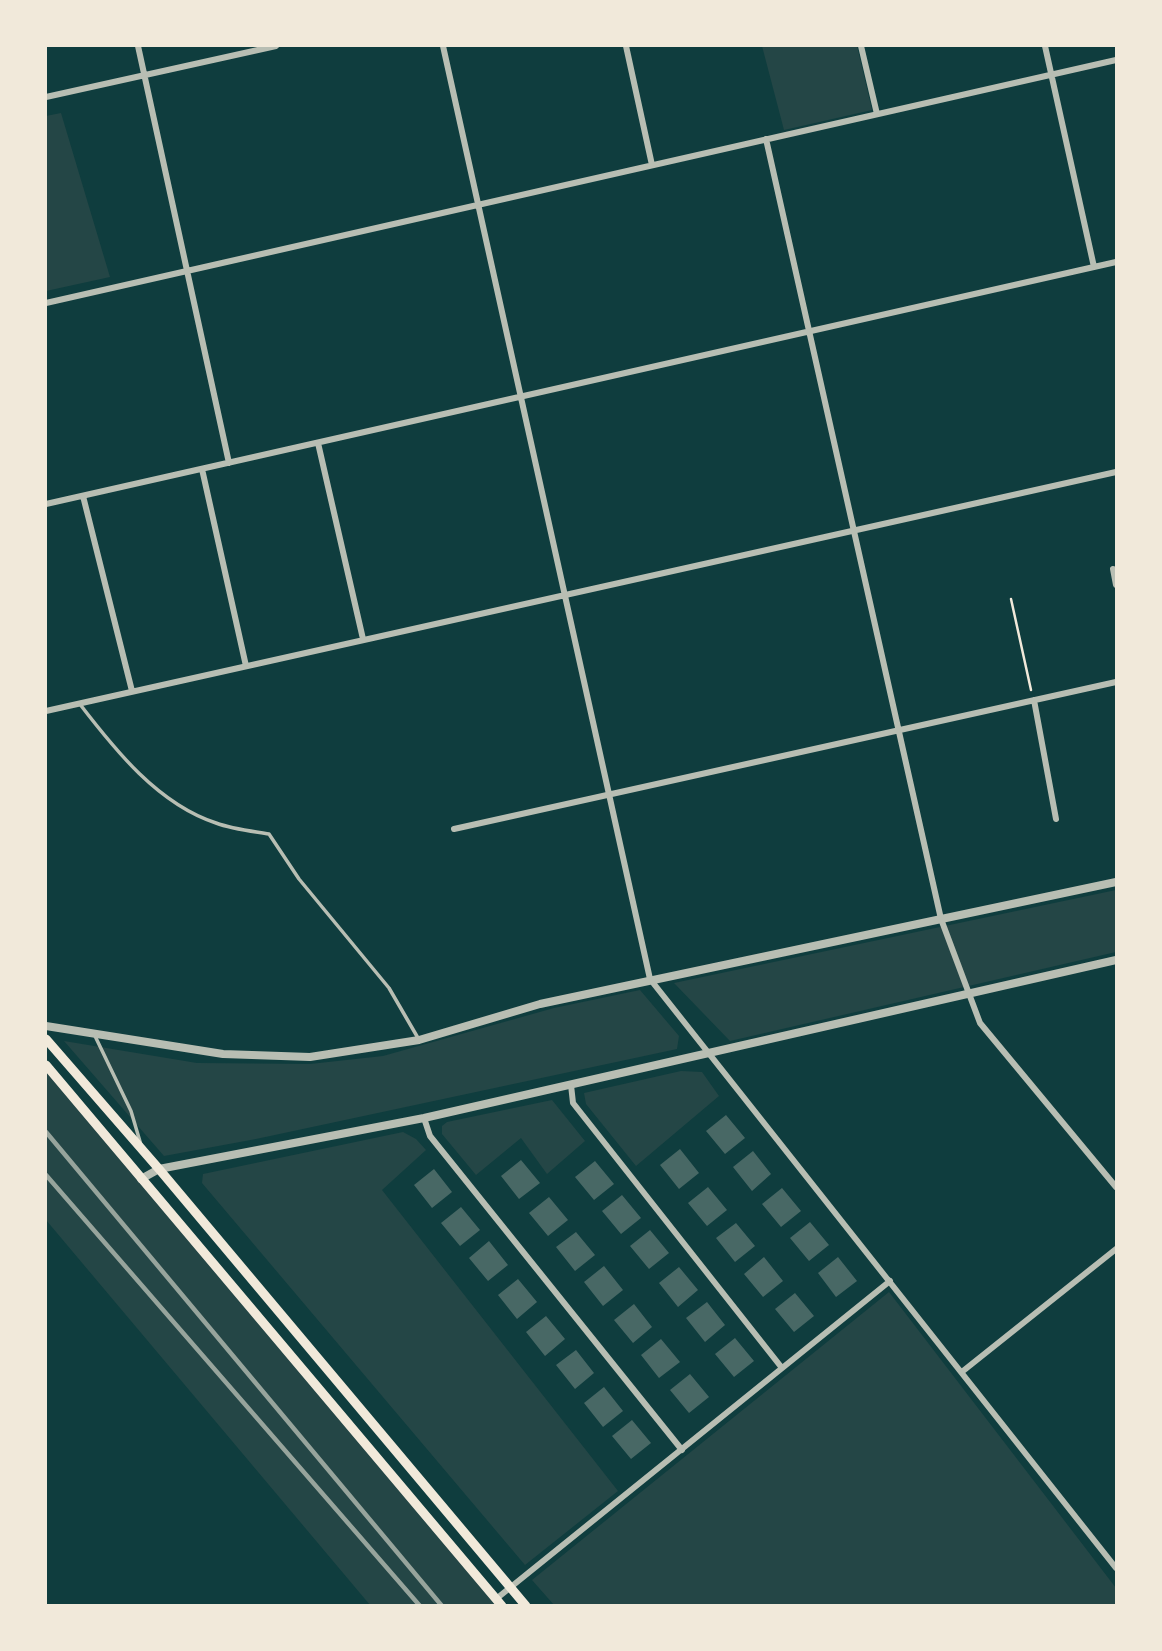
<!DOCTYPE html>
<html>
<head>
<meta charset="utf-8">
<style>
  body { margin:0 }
  #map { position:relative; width:1162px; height:1651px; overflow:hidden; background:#0f3d3e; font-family:Manrope,sans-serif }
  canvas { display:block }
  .frame { position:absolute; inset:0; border:47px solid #f1e9da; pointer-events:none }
</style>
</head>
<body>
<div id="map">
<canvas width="1162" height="1651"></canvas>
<div class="frame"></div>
</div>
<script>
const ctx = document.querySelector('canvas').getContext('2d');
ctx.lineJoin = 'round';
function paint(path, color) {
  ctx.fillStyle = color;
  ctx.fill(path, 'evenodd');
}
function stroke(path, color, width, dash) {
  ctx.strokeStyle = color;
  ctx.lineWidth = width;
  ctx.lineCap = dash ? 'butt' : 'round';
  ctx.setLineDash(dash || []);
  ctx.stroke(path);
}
const green = new Path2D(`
  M762,46H857L872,110L784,130Z
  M61,113L110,277L46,291V116Z
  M1116,890V952L730,1041L674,983Z
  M640,990L679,1036L677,1049L256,1139L164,1156L64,1041L197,1063L310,1064L383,1056L554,1008Z
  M46,1065L502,1605H370L46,1220Z
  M681,1071L702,1072L719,1096L636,1166L586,1104L584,1093Z
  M552,1100L585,1141L547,1174L521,1138L476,1175L442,1134V1126L447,1122Z
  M403,1132L416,1139L426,1150L382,1190L618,1491L525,1565L202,1183L203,1174Z
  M889,1292L1116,1588V1605H554L532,1580Z`);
const building = new Path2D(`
  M726,1115L745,1138L725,1154L706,1131Z
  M680,1149L699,1173L679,1189L660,1165Z
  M753,1151L771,1174L752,1191L733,1167Z
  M521,1160L540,1183L519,1199L501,1176Z
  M595,1161L614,1184L594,1200L575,1177Z
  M434,1169L452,1192L432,1208L414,1185Z
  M708,1187L727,1210L707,1226L688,1203Z
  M782,1188L801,1211L781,1227L762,1204Z
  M622,1195L641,1218L621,1234L602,1211Z
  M549,1197L568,1220L548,1236L529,1213Z
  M461,1207L480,1230L460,1246L441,1223Z
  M810,1222L829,1245L809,1261L790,1238Z
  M736,1223L755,1246L735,1262L716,1238Z
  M650,1230L669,1253L649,1269L630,1246Z
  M576,1232L595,1255L575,1271L556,1247Z
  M489,1241L508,1265L488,1281L469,1258Z
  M764,1257L783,1281L763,1297L744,1274Z
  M838,1257L857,1281L836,1297L818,1273Z
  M604,1266L623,1290L603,1306L584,1282Z
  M679,1267L698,1290L678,1307L659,1283Z
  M518,1279L537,1302L517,1319L498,1295Z
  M795,1293L814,1316L794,1332L775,1309Z
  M707,1302L725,1325L705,1342L686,1318Z
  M634,1304L652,1327L633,1343L614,1320Z
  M546,1316L565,1339L545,1356L526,1332Z
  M735,1338L754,1361L734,1377L715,1354Z
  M661,1339L680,1362L659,1378L641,1355Z
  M576,1350L594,1373L575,1389L556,1365Z
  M690,1374L709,1397L689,1413L670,1390Z
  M604,1387L623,1411L603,1427L584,1403Z
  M632,1420L651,1443L631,1459L612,1436Z`);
const path = new Path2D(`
  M1011,599L1031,690`);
const service = new Path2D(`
  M79,703C115,750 158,804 216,823C232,829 251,831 269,834L299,879L389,988L418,1038
  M95,1036L131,1111L141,1145`);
const minor = new Path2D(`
  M138,46L229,463
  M443,46L650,979L1116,1568
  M626,46L652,165
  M861,46L877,114
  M1045,46L1094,267
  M46,97L276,46
  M766,139L941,919L980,1023L1116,1187
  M46,303L1116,60
  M318,443L363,639
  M202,469L246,666
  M83,496L132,691
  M46,504L1116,262
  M1113,569L1116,585
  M1034,700L1056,819
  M46,711L1116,472
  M454,829L1116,682
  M571,1085L573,1103L782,1368
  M424,1118L430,1136L682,1450
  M963,1371L1116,1249
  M496,1599L890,1281`);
const tertiary = new Path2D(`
  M46,1026L223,1054L310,1057L419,1040L540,1004L1116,882
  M141,1179L159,1169L424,1118L1116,960`);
const secondary = new Path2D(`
  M46,1039L159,1169L526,1606
  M46,1065L502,1606`);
const rail = new Path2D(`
  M46,1132L442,1606
  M46,1175L420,1606`);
paint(green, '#244646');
paint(building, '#486865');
stroke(path, '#f1e9da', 2.5);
stroke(service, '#b8beb3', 3.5);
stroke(minor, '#b8beb3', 6);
stroke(tertiary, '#b8beb3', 8);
stroke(secondary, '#f1e9da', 9);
stroke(rail, '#97a49c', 4.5);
</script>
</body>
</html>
